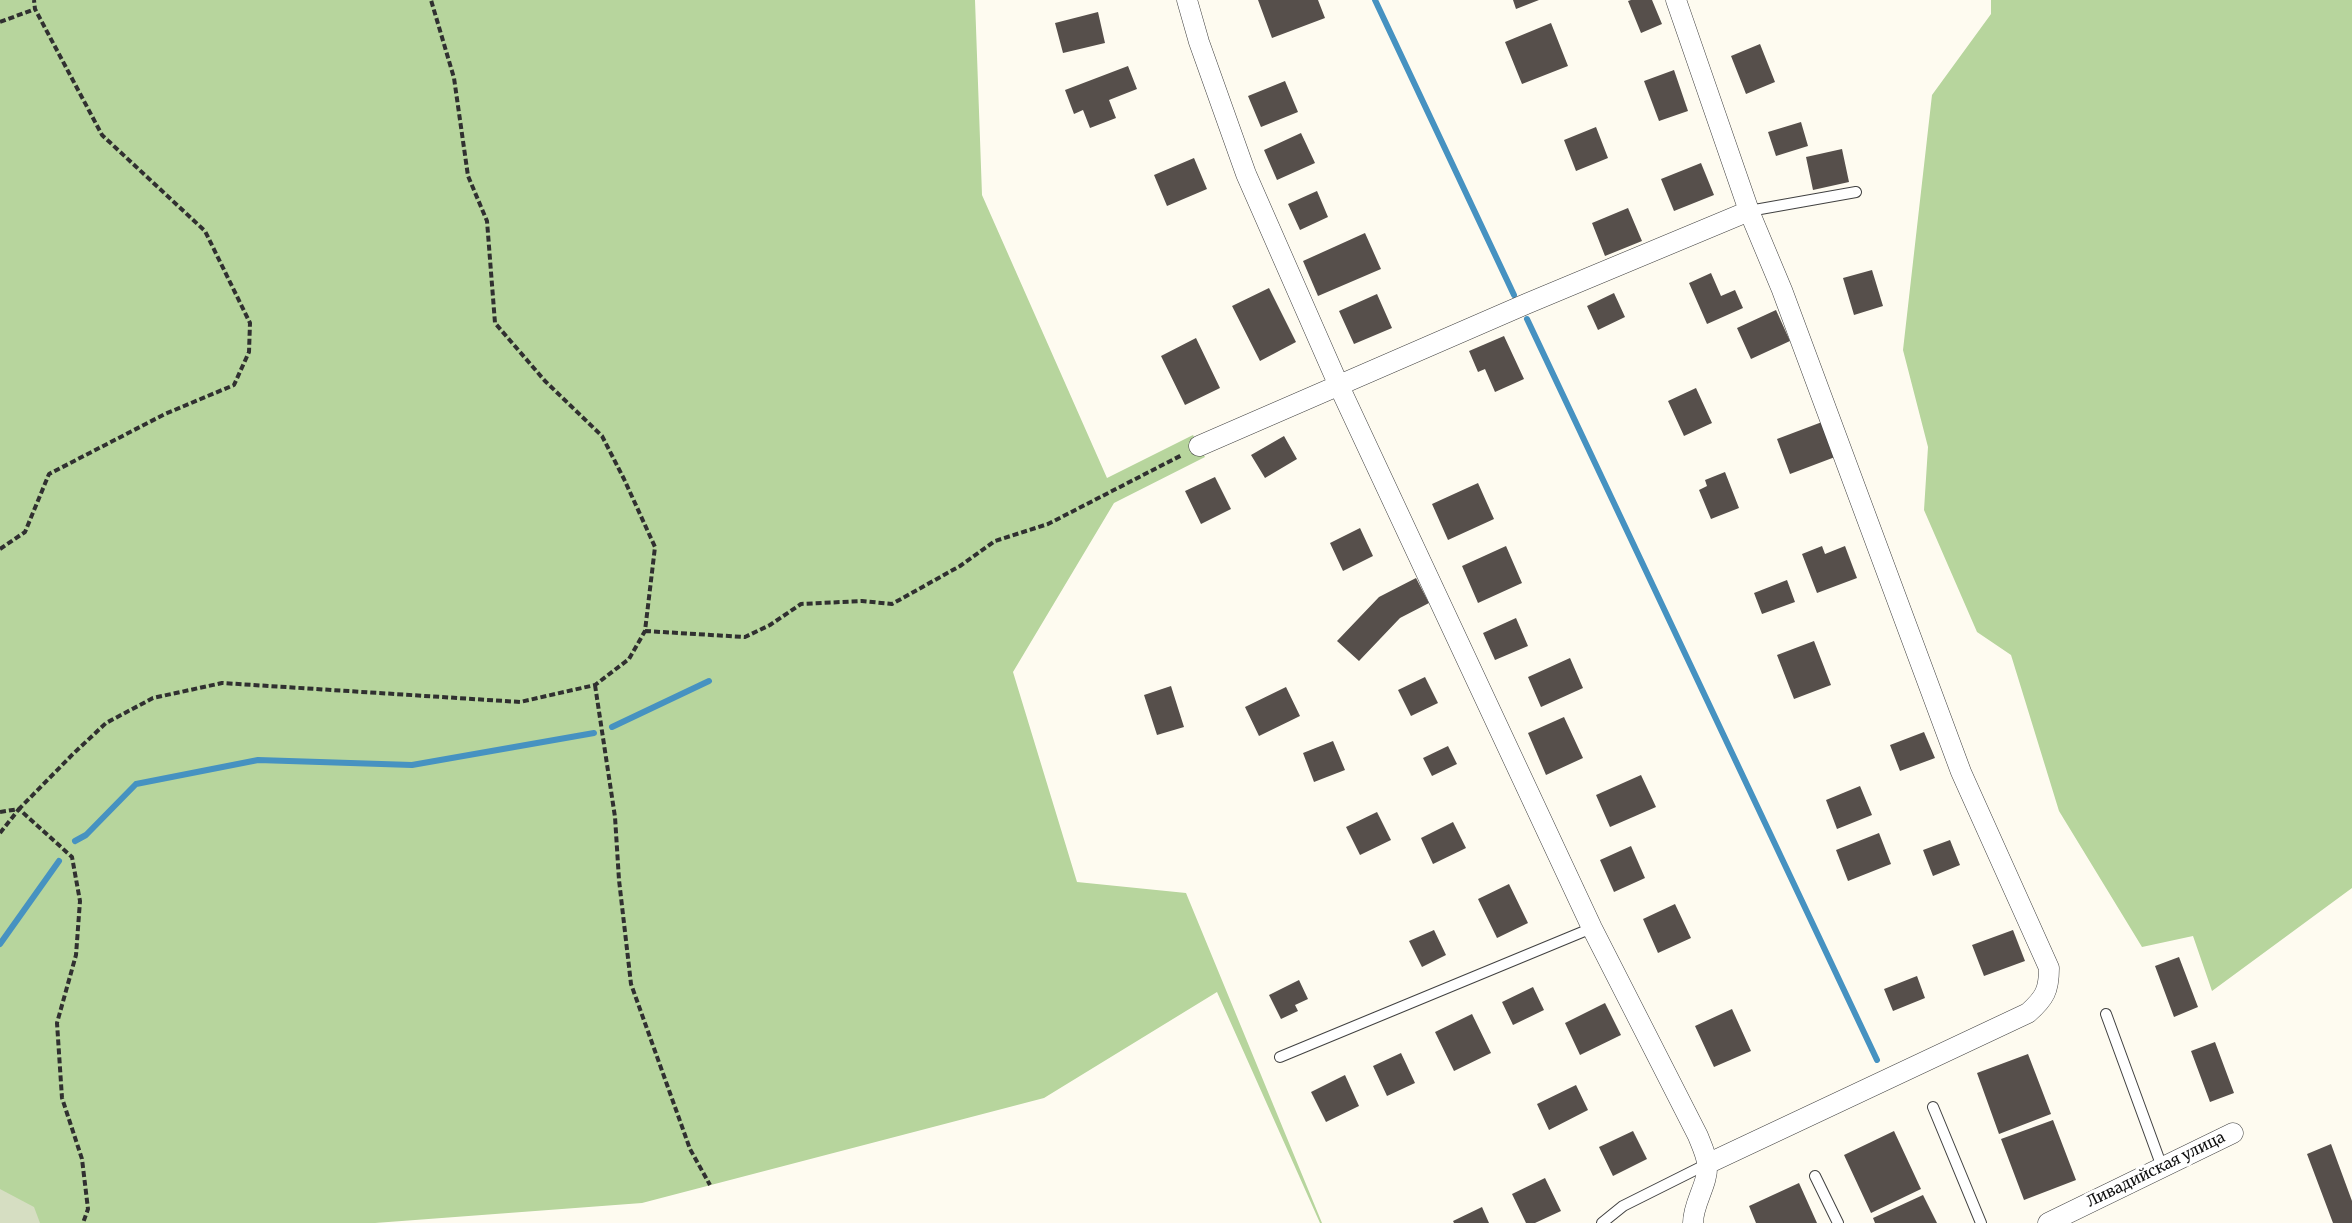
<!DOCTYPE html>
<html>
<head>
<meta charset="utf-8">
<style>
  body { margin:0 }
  canvas { display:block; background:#fefbf0 }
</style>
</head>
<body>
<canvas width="2352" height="1223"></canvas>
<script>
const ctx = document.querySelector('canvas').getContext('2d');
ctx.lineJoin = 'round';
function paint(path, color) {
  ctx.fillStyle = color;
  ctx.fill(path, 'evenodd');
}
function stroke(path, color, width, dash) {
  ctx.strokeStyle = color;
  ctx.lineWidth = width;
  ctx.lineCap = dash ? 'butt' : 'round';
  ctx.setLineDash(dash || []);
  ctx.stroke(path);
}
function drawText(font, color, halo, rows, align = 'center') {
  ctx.font = font + ' Merriweather,serif';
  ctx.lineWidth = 6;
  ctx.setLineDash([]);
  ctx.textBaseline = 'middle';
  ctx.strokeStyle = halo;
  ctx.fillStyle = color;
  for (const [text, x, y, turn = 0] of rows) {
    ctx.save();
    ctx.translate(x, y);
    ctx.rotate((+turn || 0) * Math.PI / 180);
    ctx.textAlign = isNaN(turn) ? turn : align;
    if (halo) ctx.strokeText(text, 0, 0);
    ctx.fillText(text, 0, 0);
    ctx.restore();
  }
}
const forest = new Path2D(`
  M0,0H975L982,195L1107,478L1193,435L1205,457L1114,503L1013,672L1077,882L1186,893L1322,1223H1320L1217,992L1044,1098L642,1203L375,1223H0Z
  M1991,0H2352V888L2212,991L2193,936L2142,947L2059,811L2011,655L1977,632L1924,510L1928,447L1903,350L1932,95L1991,14Z`);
const cemetery = new Path2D(`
  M0,1189L34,1207L40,1223H0Z`);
const stream = new Path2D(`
  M1375,0L1514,295
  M1527,319L1877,1060
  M612,727L709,681
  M75,841L86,835L136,784L258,760L412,765L594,733
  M0,944L59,861`);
const building = new Path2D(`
  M1258,0H1318L1325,18L1272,38Z
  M1513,0H1539L1516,9Z
  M1631,0H1652L1662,24L1641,33L1628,1Z
  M1098,12L1105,43L1063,53L1055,23Z
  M1551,23L1568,66L1522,84L1505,42Z
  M1760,44L1775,82L1746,94L1731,56Z
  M1128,66L1137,89L1109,100L1116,118L1090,128L1083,110L1074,114L1065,90Z
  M1674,70L1688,111L1659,121L1644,81Z
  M1285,81L1298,112L1261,127L1248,96Z
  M1801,122L1808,146L1776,156L1768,132Z
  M1596,127L1608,158L1576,171L1564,140Z
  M1301,133L1315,163L1277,180L1264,150Z
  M1842,149L1849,182L1813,190L1806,157Z
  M1194,158L1207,189L1167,206L1154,175Z
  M1701,163L1714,195L1674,211L1661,179Z
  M1317,191L1328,217L1300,230L1288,204Z
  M1628,208L1642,241L1605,256L1592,223Z
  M1365,233L1381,269L1318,296L1303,261Z
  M1872,270L1883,306L1854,315L1843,278Z
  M1711,273L1721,296L1735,290L1743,308L1707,324L1689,283Z
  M1269,288L1296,342L1260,361L1232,306Z
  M1614,293L1625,317L1598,330L1587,306Z
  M1377,294L1392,328L1354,344L1339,311Z
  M1776,310L1790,341L1751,359L1737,328Z
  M1504,336L1524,379L1495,392L1485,369L1478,372L1469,351Z
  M1196,338L1220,388L1185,405L1161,356Z
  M1696,388L1712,423L1684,436L1668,401Z
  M1822,422L1835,457L1790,474L1777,439Z
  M1284,436L1297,459L1265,478L1251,455Z
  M1725,472L1739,508L1711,519L1699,490L1707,486L1705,480Z
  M1215,477L1231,509L1201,524L1185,491Z
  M1478,483L1494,519L1448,540L1432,504Z
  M1360,528L1373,556L1343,571L1330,543Z
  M1506,546L1522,583L1478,603L1462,566Z
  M1822,546L1825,554L1845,546L1857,578L1817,593L1802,554Z
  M1416,578L1429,603L1400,618L1359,661L1337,641L1379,597Z
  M1787,580L1795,602L1762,614L1754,593Z
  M1516,618L1528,646L1495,660L1483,633Z
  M1814,641L1831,685L1794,699L1777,655Z
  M1570,658L1583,688L1541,707L1528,677Z
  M1425,677L1438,703L1411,716L1398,690Z
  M1171,686L1184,727L1157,735L1144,695Z
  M1286,687L1300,716L1259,736L1245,707Z
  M1564,717L1583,758L1546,775L1528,733Z
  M1924,732L1935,758L1900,771L1890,745Z
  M1333,741L1345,770L1314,782L1303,753Z
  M1448,746L1457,764L1432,776L1423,758Z
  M1641,775L1656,807L1610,827L1596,795Z
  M1860,786L1872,815L1837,829L1826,800Z
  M1377,812L1391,840L1360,855L1346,827Z
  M1453,822L1466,848L1433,864L1421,838Z
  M1879,833L1891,864L1848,881L1836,850Z
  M1950,840L1960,865L1933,876L1923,850Z
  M1631,846L1645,878L1614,892L1600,860Z
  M1509,884L1528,923L1497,938L1478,899Z
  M1675,904L1691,938L1658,953L1643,919Z
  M1434,930L1446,955L1422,967L1409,941Z
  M2013,930L2025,961L1984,976L1972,945Z
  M2179,957L2198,1007L2174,1017L2155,966Z
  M1917,976L1925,998L1893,1011L1884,989Z
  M1299,980L1308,999L1295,1005L1298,1011L1281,1019L1269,995Z
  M1533,987L1544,1010L1513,1025L1502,1002Z
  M1605,1003L1621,1035L1580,1055L1565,1023Z
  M1732,1009L1751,1051L1714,1067L1695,1026Z
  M1472,1014L1491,1053L1454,1071L1435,1032Z
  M2215,1042L2234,1093L2210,1102L2191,1051Z
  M1401,1053L1415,1083L1387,1096L1373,1066Z
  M2028,1054L2051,1114L1999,1134L1977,1073Z
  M1345,1075L1359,1106L1326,1122L1311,1092Z
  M1576,1085L1588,1110L1549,1130L1537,1104Z
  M2053,1120L2076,1180L2024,1200L2001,1139Z
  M1633,1131L1647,1159L1613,1176L1599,1147Z
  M1894,1131L1921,1189L1871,1213L1844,1155Z
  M2331,1144L2352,1201V1223H2333L2307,1154Z
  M1545,1178L1561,1211L1535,1223H1526L1512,1194Z
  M1799,1183L1817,1223H1756L1749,1206Z
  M1923,1195L1937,1223H1875L1873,1218Z
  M1482,1207L1489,1223H1454L1453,1221Z`);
const path = new Path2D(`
  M0,22L35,9
  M0,549L25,532L49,474L165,414L234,385L249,352L250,323L205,231L102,135L35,9L34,0
  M645,631L745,637L770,625L801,604L862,601L892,604L960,566L995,541L1048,524L1182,455
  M595,685L615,817L619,880L631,984L690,1149L710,1185
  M0,812L19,809L73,754L106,723L153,698L222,683L520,702L595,685L629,659L645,631L655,547L624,479L602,436L545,381L495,323L487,221L468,176L454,78L431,0
  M0,833L19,809L72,857L80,901L76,955L57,1023L62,1098L82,1159L88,1209L83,1223`);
const lane = new Path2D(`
  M1749,211L1856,192
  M2106,1014L2162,1167
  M1280,1057L1592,928
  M1933,1107L1981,1223
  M1815,1176L1838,1223
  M1602,1223L1623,1206L1707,1164`);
const street = new Path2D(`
  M1187,0L1199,42L1246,174L1339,386L1592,928L1698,1136C1701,1144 1706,1154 1707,1163C1709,1184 1693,1202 1693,1223
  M1676,0L1749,211L1782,290L1961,772L2049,968C2049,990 2045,998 2028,1013L1707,1164
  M1199,446L1526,304L1749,211
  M2048,1223L2233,1133`);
const streetNames = [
  ["Ливадийская улица",2156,1170,-26]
];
paint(forest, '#b7d59d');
paint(cemetery, '#d6dec2');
stroke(stream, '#4692c1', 6);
paint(building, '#564f4b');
stroke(lane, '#414141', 12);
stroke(street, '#414141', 21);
stroke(path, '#303030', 4, [6, 3]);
stroke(lane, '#fff', 10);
stroke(street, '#fff', 20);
drawText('15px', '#0e0e0e', '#fff', streetNames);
</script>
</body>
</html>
